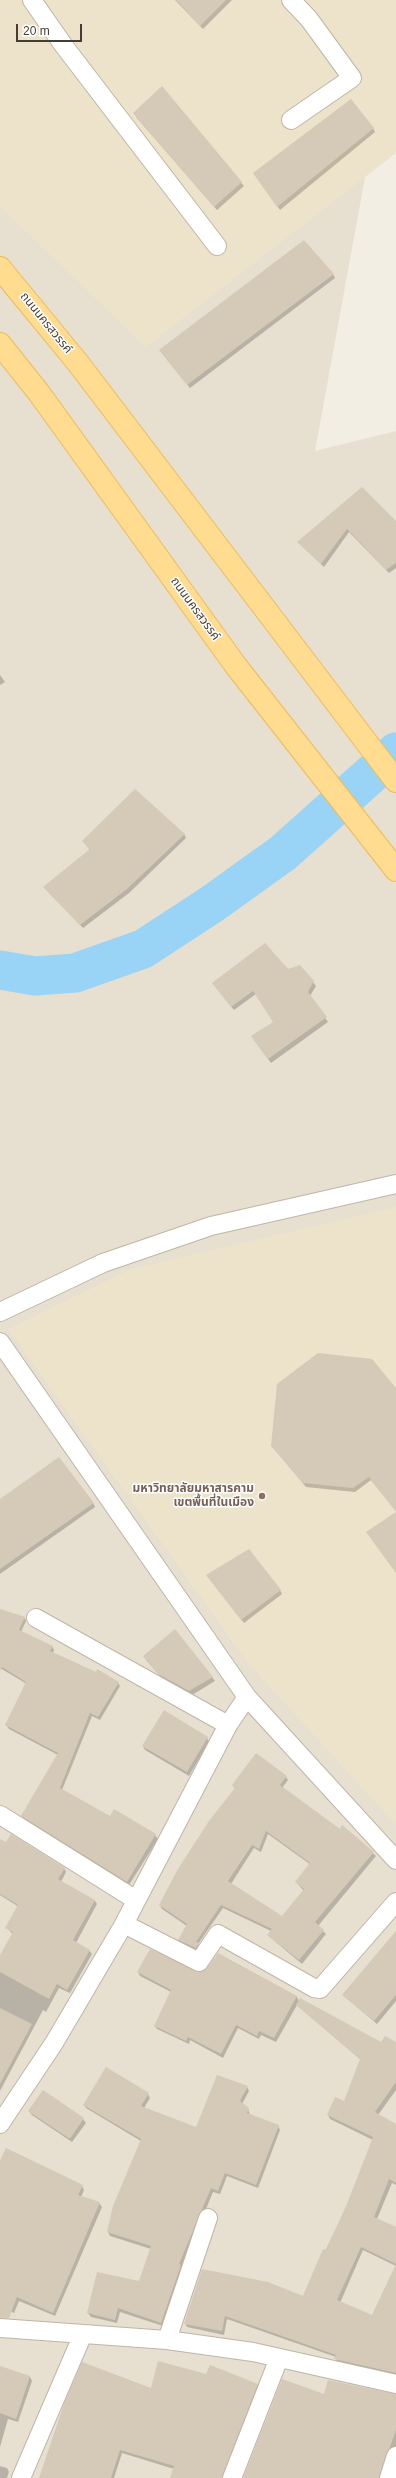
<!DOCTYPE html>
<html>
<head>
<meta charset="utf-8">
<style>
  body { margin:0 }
  #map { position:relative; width:396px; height:2478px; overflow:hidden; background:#f3eee3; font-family:Helvetica,sans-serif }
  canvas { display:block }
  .scale { position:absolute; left:16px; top:24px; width:66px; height:18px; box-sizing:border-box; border:2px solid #453d33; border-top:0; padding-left:5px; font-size:12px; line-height:14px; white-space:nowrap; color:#453d33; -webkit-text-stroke:3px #fff; paint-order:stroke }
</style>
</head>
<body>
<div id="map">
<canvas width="396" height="2478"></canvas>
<div class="scale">20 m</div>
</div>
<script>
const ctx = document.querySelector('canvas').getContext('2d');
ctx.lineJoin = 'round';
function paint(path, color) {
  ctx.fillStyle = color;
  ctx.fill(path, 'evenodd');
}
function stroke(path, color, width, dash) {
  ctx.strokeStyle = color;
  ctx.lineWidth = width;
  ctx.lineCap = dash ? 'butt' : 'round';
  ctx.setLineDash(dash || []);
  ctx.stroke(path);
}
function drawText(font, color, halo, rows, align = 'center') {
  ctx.font = font + ' Helvetica,"Noto Sans Thai",sans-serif';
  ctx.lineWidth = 3;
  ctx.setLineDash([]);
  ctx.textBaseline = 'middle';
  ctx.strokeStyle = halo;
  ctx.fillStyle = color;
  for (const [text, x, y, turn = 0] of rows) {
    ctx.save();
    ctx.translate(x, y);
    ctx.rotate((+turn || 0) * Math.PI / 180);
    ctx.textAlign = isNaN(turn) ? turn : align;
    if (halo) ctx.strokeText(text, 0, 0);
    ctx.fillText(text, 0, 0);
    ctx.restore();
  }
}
const residential = new Path2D(`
  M0,0L374,128L315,451L396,431V2478H0Z`);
const education = new Path2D(`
  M0,0H396V153L146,347L0,207Z
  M396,1207V1825L248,1663L8,1329L131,1269Z`);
const shadow = new Path2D(`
  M175,0H232L203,29Z
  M162,88L244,186L217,210L136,117Z
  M373,128L375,132L280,210L257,177Z
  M333,274L335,278L190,388L163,354Z
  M362,489L396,522V568L389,573L349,532L324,567L298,542Z
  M0,675L5,682L0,685Z
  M184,834L186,838L129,893L83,928L44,887L90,850L83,841Z
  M288,970L313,982L316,986L310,996L328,1022L271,1063L254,1040L274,1022L256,994L234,1010L216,987Z
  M396,1389V1511L371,1480L355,1492L306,1487L272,1446Z
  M0,1500L93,1503L95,1507L0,1574Z
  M210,1579L280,1590L282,1594L244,1623Z
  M0,1610L24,1617L26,1621L21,1632L52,1646L54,1650L53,1653L118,1683L120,1686L100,1720L92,1716L62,1790L111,1818L155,1835L158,1839L129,1885L25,1820L22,1816L58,1755L9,1729L6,1725L27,1684L0,1668Z
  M175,1630L215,1681L192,1695L162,1678L146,1660Z
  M207,1738L209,1742L189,1776L145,1750L143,1746Z
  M286,1777L288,1780L282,1788L340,1830L343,1827L376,1856L318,1926L326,1934L302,1964L271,1938L268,1935L271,1931L223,1908L198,1944L200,1948L198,1952L181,1943L179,1940L187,1926L162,1909L160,1905L235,1789L233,1785ZM268,1834L311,1865L296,1882L304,1891L282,1917L231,1884L254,1848L261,1852Z
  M0,1840L64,1868L66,1872L61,1882L95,1901L97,1904L76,1943L89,1950L92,1954L70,1993L59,1988L46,2012L43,2010L0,2091V1957L13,1934L7,1928L19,1907L0,1895Z
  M396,1932V2001L377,2024L343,1995Z
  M218,1955L297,1997L299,2001L382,2043L396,2044V2090L378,2115L396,2125V2185L392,2183L377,2219L396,2228V2266L363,2250L340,2303L372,2316L396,2266V2376L337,2363L336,2357L227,2319L224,2335L187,2327L185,2323L303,2297L348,2204L373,2140L330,2119L328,2115L345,2103L361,2060L297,2005L276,2042L261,2035L259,2039L238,2028L223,2058L190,2040L189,2044L157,2029L155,2026L171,1992L140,1976L138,1972L199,1974L208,1969Z
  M247,2087L249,2091L242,2104L248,2109L250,2115L278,2126L280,2130L258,2188L227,2176L220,2194L213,2192L182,2267L183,2269L163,2326L120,2312L117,2323L91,2317L88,2313L139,2283L151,2249L110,2236L108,2232L114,2207L141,2141L86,2108L84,2105L148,2094L150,2098L144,2108L197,2128Z
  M43,2091L83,2119L86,2123L72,2142L32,2115L29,2111Z
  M0,2162L82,2186L84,2190L81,2197L99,2203L102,2207L55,2316L19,2301L14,2313L0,2307Z
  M0,2367L30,2377L32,2381L18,2422L8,2419L0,2447Z
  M206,2375L257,2384L259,2389L224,2478H171L174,2469L122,2453L114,2478H41L152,2389Z
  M325,2395L396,2405V2450L382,2478H244Z
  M0,2466L7,2468L9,2472L7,2478H0Z`);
const river = new Path2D(`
  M0,970L35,976L75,973L143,949L212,904L283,853L396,752`);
const building = new Path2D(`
  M176,0H226L200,26Z
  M162,86L242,182L214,207L133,113Z
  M351,99L374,128L277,207L253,173Z
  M304,240L334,274L187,385L159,350Z
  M362,487L396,521V563L386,570L347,529L321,564L297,542Z
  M135,789L185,834L127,889L80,925L43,887L90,849L82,841Z
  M265,943L288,969L300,965L314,981L308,992L327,1017L268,1059L251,1036L273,1022L253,991L231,1007L212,983Z
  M318,1353L372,1359L396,1388V1573L366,1532L396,1512L369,1477L353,1488L303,1483L271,1446L277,1384Z
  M59,1457L94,1503L0,1569V1499Z
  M249,1549L281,1590L241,1620L206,1575Z
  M0,1609L25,1617L19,1630L53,1646L50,1651L96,1672L97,1669L119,1682L98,1717L90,1713L60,1788L110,1816L114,1809L156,1834L127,1882L21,1816L58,1753L5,1725L26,1682L2,1667L0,1671Z
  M175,1629L213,1677L189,1691L158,1674L143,1656Z
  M164,1710L208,1737L187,1772L142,1746Z
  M256,1753L287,1776L280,1785L340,1829L342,1825L374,1852L315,1922L324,1930L299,1960L267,1935L272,1929L221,1905L196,1942L199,1943L196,1948L178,1940L187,1924L159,1905L178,1869L209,1821L235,1788L232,1785ZM266,1831L310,1863L295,1882L304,1889L282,1916L228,1881L252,1845L259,1849Z
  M11,1834L65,1868L58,1879L95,1900L73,1940L90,1950L67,1990L57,1984L49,1999L0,1972V1955L13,1932L5,1928L18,1905L0,1894V1839L6,1842Z
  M396,1931V1995L374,2021L342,1995Z
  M150,1949L199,1972L207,1968L218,1953L297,1996L274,2038L259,2031L257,2036L236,2025L221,2054L188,2037L186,2041L154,2026L171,1990L137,1972Z
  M300,1998L381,2042L385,2036L396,2042V2082L375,2112L396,2124V2183L389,2179L374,2217L396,2227V2264L361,2247L337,2300L372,2315L396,2264V2373L334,2359L336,2355L225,2316L222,2331L184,2324L202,2269L268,2282L303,2296L323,2249L326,2250L347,2204L373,2137L327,2115L335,2097L344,2101L360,2059L296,2005Z
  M0,2008L32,2024L0,2084Z
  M106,2067L149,2093L141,2106L196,2127L217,2075L248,2086L240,2101L249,2108L247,2113L279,2125L256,2185L225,2173L218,2191L211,2188L179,2264L181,2265L161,2323L118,2308L115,2320L87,2313L97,2272L139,2281L151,2246L107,2232L113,2206L141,2139L83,2105Z
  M43,2090L84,2118L70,2139L28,2111Z
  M6,2148L83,2185L78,2195L100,2202L53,2313L17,2297L9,2318H0V2161Z
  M158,2361L206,2374L210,2365L258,2384L222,2478H170L174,2466L120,2450L111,2478H39L64,2404L82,2362L151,2388Z
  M0,2366L30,2376L16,2419L0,2413Z
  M282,2379L324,2394L328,2380L396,2394V2430L379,2478H243Z`);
const street = new Path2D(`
  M32,0L64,46L217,246
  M291,120L352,78L309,19L291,0
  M0,1312L103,1263L211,1226L396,1184
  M0,1342L247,1697
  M36,1618L228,1725
  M0,1815L136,1900
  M124,1924L199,1962L218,1934L314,1988L320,1989L396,1902
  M0,2124L54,2043L124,1924L228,1725L247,1697L396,1860
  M0,2328L167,2340L253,2352L396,2384
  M167,2340L208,2218
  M21,2478L83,2334
  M232,2478L279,2358
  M389,2478L396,2456`);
const primary = new Path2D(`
  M0,268L78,363L396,781
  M0,344L39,393L236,666L396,870`);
const markers = [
  [262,1496,4,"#8d6e63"]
];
const streetNames = [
  ["ถนนนครสวรรค์",46,323,51],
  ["ถนนนครสวรรค์",195,609,54]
];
const educationNames = [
  ["มหาวิทยาลัยมหาสารคาม",254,1489],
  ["เขตพื้นที่ในเมือง",254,1503]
];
paint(residential, '#e7dfd0');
paint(education, '#ede3cb');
paint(shadow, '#0003');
stroke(river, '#99d3f6', 39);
paint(building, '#d5c9b7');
stroke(street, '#bfb5a5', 20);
stroke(primary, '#edbb57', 24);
stroke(street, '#fff', 18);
stroke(primary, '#ffdc90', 22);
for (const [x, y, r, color] of markers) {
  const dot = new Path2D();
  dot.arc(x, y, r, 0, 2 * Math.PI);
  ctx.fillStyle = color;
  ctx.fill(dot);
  stroke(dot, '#fff', 1.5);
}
drawText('12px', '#453d33', '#fff', streetNames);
drawText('bold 12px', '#785e54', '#fff', educationNames, 'right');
</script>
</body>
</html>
